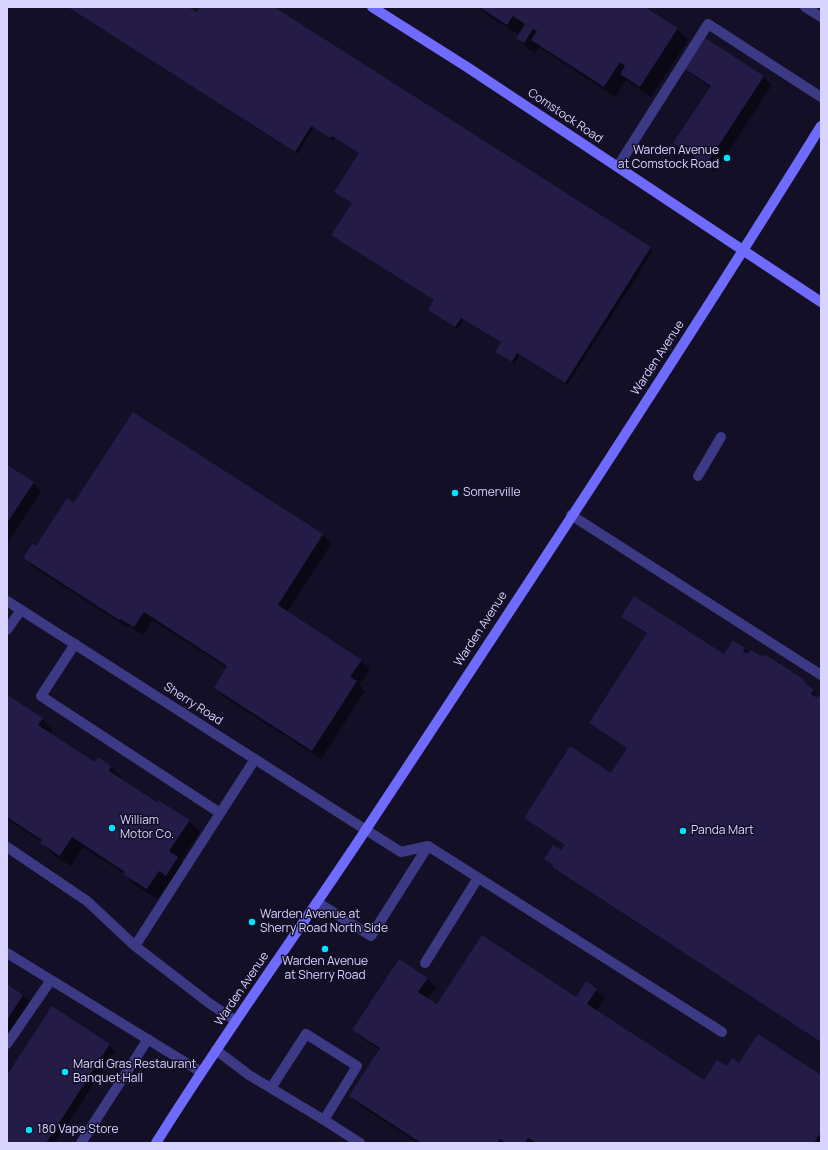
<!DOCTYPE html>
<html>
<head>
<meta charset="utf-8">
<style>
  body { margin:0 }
  #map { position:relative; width:828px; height:1150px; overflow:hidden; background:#130f26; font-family:Manrope,sans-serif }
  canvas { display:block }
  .frame { position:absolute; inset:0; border:8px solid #d9d4ff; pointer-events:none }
</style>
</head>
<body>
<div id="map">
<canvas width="828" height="1150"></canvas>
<div class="frame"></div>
</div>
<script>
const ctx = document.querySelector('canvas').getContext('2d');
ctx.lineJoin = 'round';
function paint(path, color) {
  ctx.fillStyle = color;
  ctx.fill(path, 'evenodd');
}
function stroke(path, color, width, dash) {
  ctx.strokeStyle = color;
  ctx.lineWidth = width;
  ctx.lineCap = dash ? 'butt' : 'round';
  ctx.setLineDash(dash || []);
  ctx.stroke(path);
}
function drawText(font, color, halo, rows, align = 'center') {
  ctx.font = font + ' Manrope,sans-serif';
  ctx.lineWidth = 3;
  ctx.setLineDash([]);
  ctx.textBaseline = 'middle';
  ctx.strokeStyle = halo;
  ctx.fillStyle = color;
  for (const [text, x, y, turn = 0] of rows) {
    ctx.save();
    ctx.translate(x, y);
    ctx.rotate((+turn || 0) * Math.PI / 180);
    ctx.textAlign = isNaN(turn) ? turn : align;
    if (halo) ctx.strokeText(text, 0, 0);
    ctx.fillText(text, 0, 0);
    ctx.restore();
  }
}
const shadow = new Path2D(`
  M69,7H187L197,14L202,7H273L653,251L567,385L520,355L514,364L499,354L502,343L464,319L458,329L432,312L435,301L353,203L359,153L335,138L333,140L314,128L297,154Z
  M478,7H643L677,29L688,40L651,97L626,80L615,97L539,47L536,53L528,49L517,38L519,35L486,14Z
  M706,39L763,77L772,85L715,172L683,151L675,143L711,88L695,77L686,69Z
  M133,413L323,535L331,544L287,612L361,661L370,669L359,685L365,691L321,759L223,696L215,688L227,668L152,620L143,635L129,626L128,628L32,566L24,557L36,548L73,504Z
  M7,466L33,483L41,491L7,544Z
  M625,619L725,656L744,649L747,651L745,653L760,657L802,680L816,693L813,697L817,700L821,698V1042L556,870L554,866L545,859L562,851L566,845L525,818L611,775L628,748L590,723L647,634Z
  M7,696L42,719L53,730L50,734L95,763L98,759L111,767L122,778L121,779L189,821L200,832L181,861L189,869L178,886L170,881L158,899L156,898L135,885L126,875L83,847L71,866L52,854L42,842L7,819Z
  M427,979L436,987L427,999L437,1006L576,998L586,983L605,998L596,1011L704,1081L727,1068L740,1064L821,1077V1143H418L358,1104L350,1096L380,1050L362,1038L353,1030Z
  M7,985L23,995L34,1006L7,1048Z
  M52,1008L109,1045L115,1051L55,1143H7V1077Z`);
const building = new Path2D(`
  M68,7H188L197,12L200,7H274L651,247L565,383L517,353L512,362L495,352L501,342L461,318L455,327L428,310L434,300L331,235L352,203L334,192L359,153L332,136L330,138L311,126L295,152Z
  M479,7H645L678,28L640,87L620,74L625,66L620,62L604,87L531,40L537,31L533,29L524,43L516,38L525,24L513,16L507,25Z
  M705,38L764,76L706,165L673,143L711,86L685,69Z
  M133,412L323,534L278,605L362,660L350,677L357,681L312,751L214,688L227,666L144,612L134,627L120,619L119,620L23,558L32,544L36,546L67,498L73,503L75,501Z
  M7,465L34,482L7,523Z
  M634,596L724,654L733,640L745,648L743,651L748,654L751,650L760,656L766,655L803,679L806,684L814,690L811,694L817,698L819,696L821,697V1042L552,867L553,865L544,859L553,845L561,850L565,845L524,818L570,746L611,773L627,748L589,723L647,633L621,617Z
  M7,695L43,718L38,725L95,762L98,757L111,766L109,771L157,802L158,800L190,820L169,851L178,857L166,876L159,871L147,889L145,888L123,874L125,872L72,837L60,856L40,843L42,840L7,817Z
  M482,935L576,997L586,981L597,989L587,1004L704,1080L717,1060L727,1066L732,1058L739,1063L758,1034L821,1075V1132L814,1143H537L528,1138L525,1143H506L500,1139L497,1143H421L349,1096L380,1048L352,1030L399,959L428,978L418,992L437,1004Z
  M7,984L23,995L7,1020Z
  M52,1006L110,1044L46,1143H7V1075Z`);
const lane = new Path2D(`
  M805,7L821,17
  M618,166L708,24L821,97
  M698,476L721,437
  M571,515L821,675
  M7,630L21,610
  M75,644L41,696L220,813
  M366,830L401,852L428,846L722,1032
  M7,847L87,901L135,946
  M317,902L371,936L428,846
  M7,953L201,1072
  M425,963L478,878
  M236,1021L209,1003L135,946L255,759
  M7,1044L51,980
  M216,1050L249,1075L324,1120L357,1066L306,1034L271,1088
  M324,1120L360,1143
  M81,1143L148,1039`);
const street = new Path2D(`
  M7,601L366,830`);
const secondary = new Path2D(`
  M372,7L467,67L821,302
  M156,1143C223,1035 297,934 367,828C520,596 674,363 821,126`);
const markers = [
  [727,158,4,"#00e5ff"],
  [455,493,4,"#00e5ff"],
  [112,828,4,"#00e5ff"],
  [683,831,4,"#00e5ff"],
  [252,922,4,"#00e5ff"],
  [325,949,4,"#00e5ff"],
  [65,1072,4,"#00e5ff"],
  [29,1130,4,"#00e5ff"]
];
const streetNames = [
  ["Comstock Road",565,116,34],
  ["Warden Avenue",658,358,-57],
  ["Warden Avenue",481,629,-57],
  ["Sherry Road",193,704,33],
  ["Warden Avenue",242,989,-56]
];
const poiNames = [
  ["Warden Avenue",719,151,"right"],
  ["at Comstock Road",719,165,"right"],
  ["Somerville",463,493],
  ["William",120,821],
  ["Motor Co.",120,835],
  ["Panda Mart",691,831],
  ["Warden Avenue at",260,915],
  ["Sherry Road North Side",260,929],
  ["Warden Avenue",325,962,"center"],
  ["at Sherry Road",325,976,"center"],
  ["Mardi Gras Restaurant",73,1065],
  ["Banquet Hall",73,1079],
  ["180 Vape Store",37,1130]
];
paint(shadow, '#0007');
paint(building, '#241b47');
stroke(lane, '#3d3a85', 10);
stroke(street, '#3d3a85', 10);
stroke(secondary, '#6f6bff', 10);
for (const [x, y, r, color] of markers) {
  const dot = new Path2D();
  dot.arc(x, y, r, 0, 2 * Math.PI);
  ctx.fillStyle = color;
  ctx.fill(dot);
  stroke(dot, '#130f26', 1.5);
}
drawText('12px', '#d9d4ff', '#130f26', streetNames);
drawText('12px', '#d9d4ff', '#130f26', poiNames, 'left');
</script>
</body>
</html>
